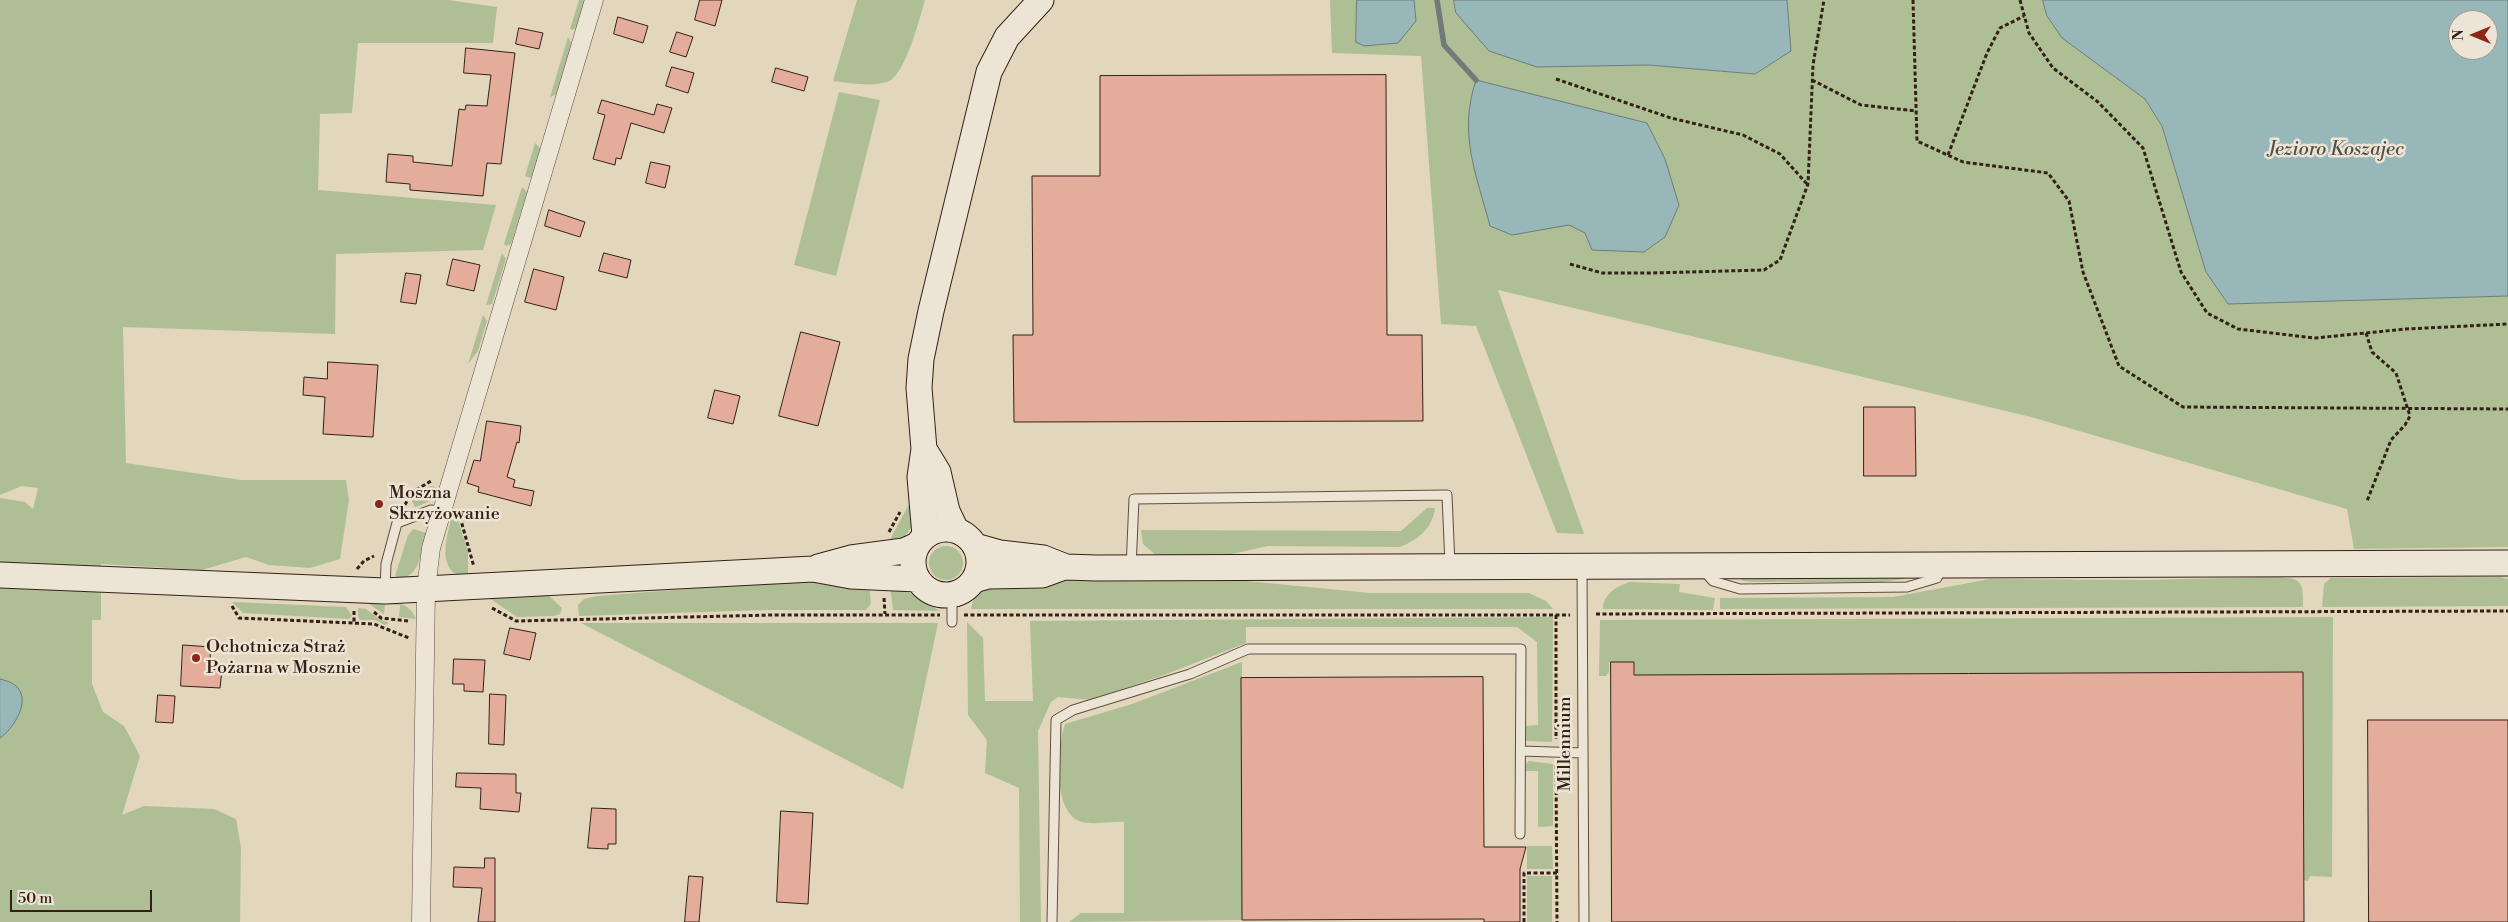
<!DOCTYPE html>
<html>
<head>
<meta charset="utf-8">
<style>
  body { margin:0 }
  #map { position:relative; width:2508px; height:922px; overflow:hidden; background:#e2d6bd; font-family:"Libre Bodoni",serif }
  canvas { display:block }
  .north { position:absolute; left:2448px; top:10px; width:50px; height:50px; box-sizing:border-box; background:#ece4d4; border:1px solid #a39689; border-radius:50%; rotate:270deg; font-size:14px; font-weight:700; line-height:20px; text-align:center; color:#352018 }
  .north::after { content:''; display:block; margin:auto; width:18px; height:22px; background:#8f2418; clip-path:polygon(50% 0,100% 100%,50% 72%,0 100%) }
  .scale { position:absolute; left:10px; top:890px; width:142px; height:22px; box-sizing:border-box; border:2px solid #352018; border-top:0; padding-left:6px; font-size:15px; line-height:18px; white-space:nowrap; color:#352018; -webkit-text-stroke:4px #ece4d4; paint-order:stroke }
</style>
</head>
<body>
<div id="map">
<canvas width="2508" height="922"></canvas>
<div class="north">N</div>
<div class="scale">50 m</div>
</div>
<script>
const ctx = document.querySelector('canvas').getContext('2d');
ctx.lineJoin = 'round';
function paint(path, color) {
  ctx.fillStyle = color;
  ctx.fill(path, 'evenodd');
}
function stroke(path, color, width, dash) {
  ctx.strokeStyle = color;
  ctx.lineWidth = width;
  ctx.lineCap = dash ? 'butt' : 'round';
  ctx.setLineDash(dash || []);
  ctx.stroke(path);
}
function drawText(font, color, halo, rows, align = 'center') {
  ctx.font = font + ' "Libre Bodoni",serif';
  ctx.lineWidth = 5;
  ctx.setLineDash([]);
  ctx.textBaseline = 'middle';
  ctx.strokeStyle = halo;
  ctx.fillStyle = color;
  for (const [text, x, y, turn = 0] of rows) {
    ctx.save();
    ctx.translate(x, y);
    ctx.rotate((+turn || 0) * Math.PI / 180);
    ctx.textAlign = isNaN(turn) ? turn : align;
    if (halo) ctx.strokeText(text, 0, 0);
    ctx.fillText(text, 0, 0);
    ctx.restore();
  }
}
const green = new Path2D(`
  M0,0H448L497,7L493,43H358L352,113L320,114L318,190L496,205L483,250L336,254L335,334L123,327L126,463L241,480H346L349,500L340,559L310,568L269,565L246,557L202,570L101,564V620H92V684L103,712L124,726L140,756L122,815L144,806L214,809L236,819L241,848L240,922H0V498L25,502L33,509L38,488L22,486L0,495Z
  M579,0H585L577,27L573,30L570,29Z
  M857,0H925C920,17 905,77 887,82C871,87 850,83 833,81Z
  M1330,0H1357L1356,42L1416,21L1414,0H1454L1456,13L1648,65L1755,74L1791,50L1787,0H2043L2047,16L2062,38L2145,99L2162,126L2206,272L2228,304L2508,296V547L2354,549L2347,509L2031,417L1498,290L1584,534L1557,533L1476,326L1441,324L1421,56L1332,53Z
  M568,37L572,44L557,94L550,97Z
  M839,92L880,100L836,276L794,265Z
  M535,143L541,149L532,176L530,178L525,176Z
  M522,187L527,192L511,244L506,246L504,244Z
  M502,253L506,259L492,304L486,305Z
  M483,315L487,321L478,351L468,364Z
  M431,486L439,488C435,499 426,504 415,507L412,501L416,493Z
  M914,495C913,524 916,534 886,547Z
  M454,507L468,552V578C432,573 449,531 454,507Z
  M1427,508H1435C1432,529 1419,539 1400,547L1268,546L1232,554L1158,557L1143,544L1141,530L1401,531Z
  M413,529L426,533C421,551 421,575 400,579L395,576L408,535Z
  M929 563a17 17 0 1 1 34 0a17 17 0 1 1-34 0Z
  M1902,576L1904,579L1882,582H1753L1743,581L1738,577Z
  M1107,577L1246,581L1370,593H1529L1546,601L1553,609H971C972,605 973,598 977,595C998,574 1075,578 1107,577Z
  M2273,577C2300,578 2304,579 2303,607L1720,609V598L1893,597L1990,579L2145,580Z
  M2500,577L2508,579V606L2322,607L2324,584L2331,578Z
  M789,581L869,583L871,604L866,610H766L579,616L578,605L584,599L597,596Z
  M1630,582L1680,584L1679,592L1715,598L1713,610L1603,609C1603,594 1617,586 1630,582Z
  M890,586L912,594L940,611L893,610Z
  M547,594L562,608L560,614L554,616L517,617L489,598Z
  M232,602L346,607L352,616L349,619L243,613Z
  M366,602C386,602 408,598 416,619L399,617L400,605L385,604L384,614Z
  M358,608L366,609L379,619L389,623L385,625L375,620H360L358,616Z
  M1553,617L1552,742L1526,741L1523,736L1524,726L1538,725L1537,642L1517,627H1246V643L1164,675L1090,700L1058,697L1051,702L1038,731L1041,922H1020L1019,788L985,773L987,740L968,715L967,622L983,638L985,701H1033L1030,621Z
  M2333,617L2332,877L2310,876L2308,881L2304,880L2303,672L1635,675L1634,662H1609V672L1606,676H1599L1600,620Z
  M581,623H938L903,789Z
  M1242,662V920L1069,922L1081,913H1124V822C1111,821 1095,825 1082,822C1052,814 1057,747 1065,724L1132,704Z
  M1529,761L1553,764V826L1538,827V771H1523L1524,765Z
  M1527,846H1552L1553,869H1527Z
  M1527,876H1552V922H1527Z`);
const water = new Path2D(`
  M1357,0H1414L1416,21L1398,43L1364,46L1356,42Z
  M1454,0H1787L1791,51L1755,74L1648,65L1537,67L1489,51L1456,13Z
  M2043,0H2508V296L2228,304L2206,272L2162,126L2145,99L2062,38L2047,16ZM2458,20H2488V50H2458Z
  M1476,80L1647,123L1665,159L1679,205L1665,237L1644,252L1592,250L1585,233L1569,225L1512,235L1490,226C1476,173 1458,134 1476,80Z
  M0,679C4,680 11,682 15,685C33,700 13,729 0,738Z`);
const stream = new Path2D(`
  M1437,0L1444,45L1476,80`);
const building = new Path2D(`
  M700,0H722L715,26L695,20Z
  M618,17L648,26L643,43L614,34Z
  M519,28L543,33L539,49L516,44Z
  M677,32L693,37L686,57L670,52Z
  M466,48L515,53L501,164L487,163L483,196L410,190V184L386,182L388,154L413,156V162L452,166L459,109L465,110L466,105L487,106L491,75L464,73Z
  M672,67L694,73L688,93L666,86Z
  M776,68L808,77L804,91L772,82Z
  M1386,75L1387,335H1422L1423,421L1014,422L1013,335H1033L1032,176H1100V76Z
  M602,100L654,115L657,104L672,108L664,133L631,123L621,159L616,158L615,165L593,159L605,115L598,113Z
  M651,162L670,166L665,188L646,183Z
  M549,210L585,222L580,237L545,226Z
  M604,253L631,260L627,278L599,271Z
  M453,259L480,265L474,291L447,285Z
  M534,269L564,277L556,310L525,302Z
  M406,273L421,275L416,304L401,302Z
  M801,332L840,342L818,426L779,416Z
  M328,362L378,365L373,437L323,434L325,397L303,395L304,377L327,379Z
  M715,390L740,396L733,424L708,418Z
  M1864,407H1915L1916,476H1864Z
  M487,421L521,426L519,443L517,442L507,477L515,480L513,487L534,491L531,506L478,492L479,487L467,483L474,460L480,461Z
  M510,628L536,633L530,660L504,654Z
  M183,645L211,647L209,669L222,670L220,688L181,686Z
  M454,659L485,660L483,692L464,691V684H453Z
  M1611,662H1634V675L2303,672L2304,922H1612Z
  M1483,677L1484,847H1526L1520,869V922H1484V919L1242,920L1241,678Z
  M490,694L506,695L504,745L489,744Z
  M158,695L175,696L173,723L156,722Z
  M2368,720H2508V922H2369Z
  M457,773L516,774V793H521L519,812L480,809L481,788L456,787Z
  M592,808L616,809V844H608V849L588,848Z
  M781,811L813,813L808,904L777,902Z
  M485,858H495V922H478L482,888L453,887L454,867L484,868Z
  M689,876L703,877L699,922H685Z`);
const path = new Path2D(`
  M1913,0L1917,141L1963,162L2048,173L2069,201L2083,272L2119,366L2183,407L2508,409
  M2020,0L2029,33L2053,68L2098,102L2143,148L2181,272L2207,313L2238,329L2315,338L2406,329L2508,324
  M1556,79L1671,118L1743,135L1780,154L1807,184
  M1812,80L1861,105L1916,111
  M1948,155L1987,53L2000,28L2024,16
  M1570,264L1602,273H1651L1764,270L1780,260L1808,184L1813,65L1824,0
  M2366,333L2372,352L2396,373L2410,416L2405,425L2391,440L2367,501
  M405,505L411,493L431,481
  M460,517L474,567
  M889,532L900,512
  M357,569L364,561L374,556
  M884,598L885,614
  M232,606L239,618L374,624L409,638
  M492,608L516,621L773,615H940
  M354,611V623
  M374,612L381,618L408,621
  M1596,614L2508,611
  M964,615H1570
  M1556,615V739
  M1556,765L1557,922
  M1524,922V873H1557`);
const lane = new Path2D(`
  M1582,567L1584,922
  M1131,568L1134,499L1447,495L1450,565
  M1703,570L1713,581L1740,589L1907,587L1937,578L1941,568
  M385,589L386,564L397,523L431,510L442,511
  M952,594V622
  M1521,751L1583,753
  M1052,922L1056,720L1073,710L1190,674L1248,649H1521L1520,834`);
const street = new Path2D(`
  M421,922L426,590L431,548L594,0`);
const secondary = new Path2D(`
  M924,449L938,472L947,511L956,530
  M913 562a33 33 0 1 1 66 0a33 33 0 1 1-66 0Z
  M925,536L920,477L924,449L919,388L921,359L931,311L989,72L1007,37L1041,0
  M975,546L1000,553L1043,558L1066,567L1096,568L2508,563
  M818,567L851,558L904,551L917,545
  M0,575L385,591L813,569L851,576L917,579
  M974,580L988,576L1042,575L1064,567`);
const markers = [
  [379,504,5,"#8f2418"],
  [196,658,5,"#8f2418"]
];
const poiNames = [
  ["Moszna",389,494],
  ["Skrzyżowanie",389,515],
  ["Ochotnicza Straż",206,648],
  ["Pożarna w Mosznie",206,669]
];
const streetNames = [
  ["Millennium",1566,744,-90]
];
const waterNames = [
  ["Jezioro Koszajec",2336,150]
];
paint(green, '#aebf95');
paint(water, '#97b7b9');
stroke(water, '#707b79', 1);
stroke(stream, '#707b79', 5.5);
paint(building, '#e4ac9a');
stroke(building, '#352018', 1);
stroke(lane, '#604e41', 11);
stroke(street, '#604e41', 19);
stroke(secondary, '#352018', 27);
stroke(path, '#352018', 3, [4, 2.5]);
stroke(lane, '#ece4d4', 9);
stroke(street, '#ece4d4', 18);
stroke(secondary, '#ece4d4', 25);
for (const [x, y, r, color] of markers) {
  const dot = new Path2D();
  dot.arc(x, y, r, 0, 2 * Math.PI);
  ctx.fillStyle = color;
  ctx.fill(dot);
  stroke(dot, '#ece4d4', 2);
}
drawText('18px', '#352018', '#ece4d4', poiNames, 'left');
drawText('18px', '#352018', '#ece4d4', streetNames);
drawText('italic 19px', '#524d48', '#ece4d4', waterNames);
</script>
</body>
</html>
